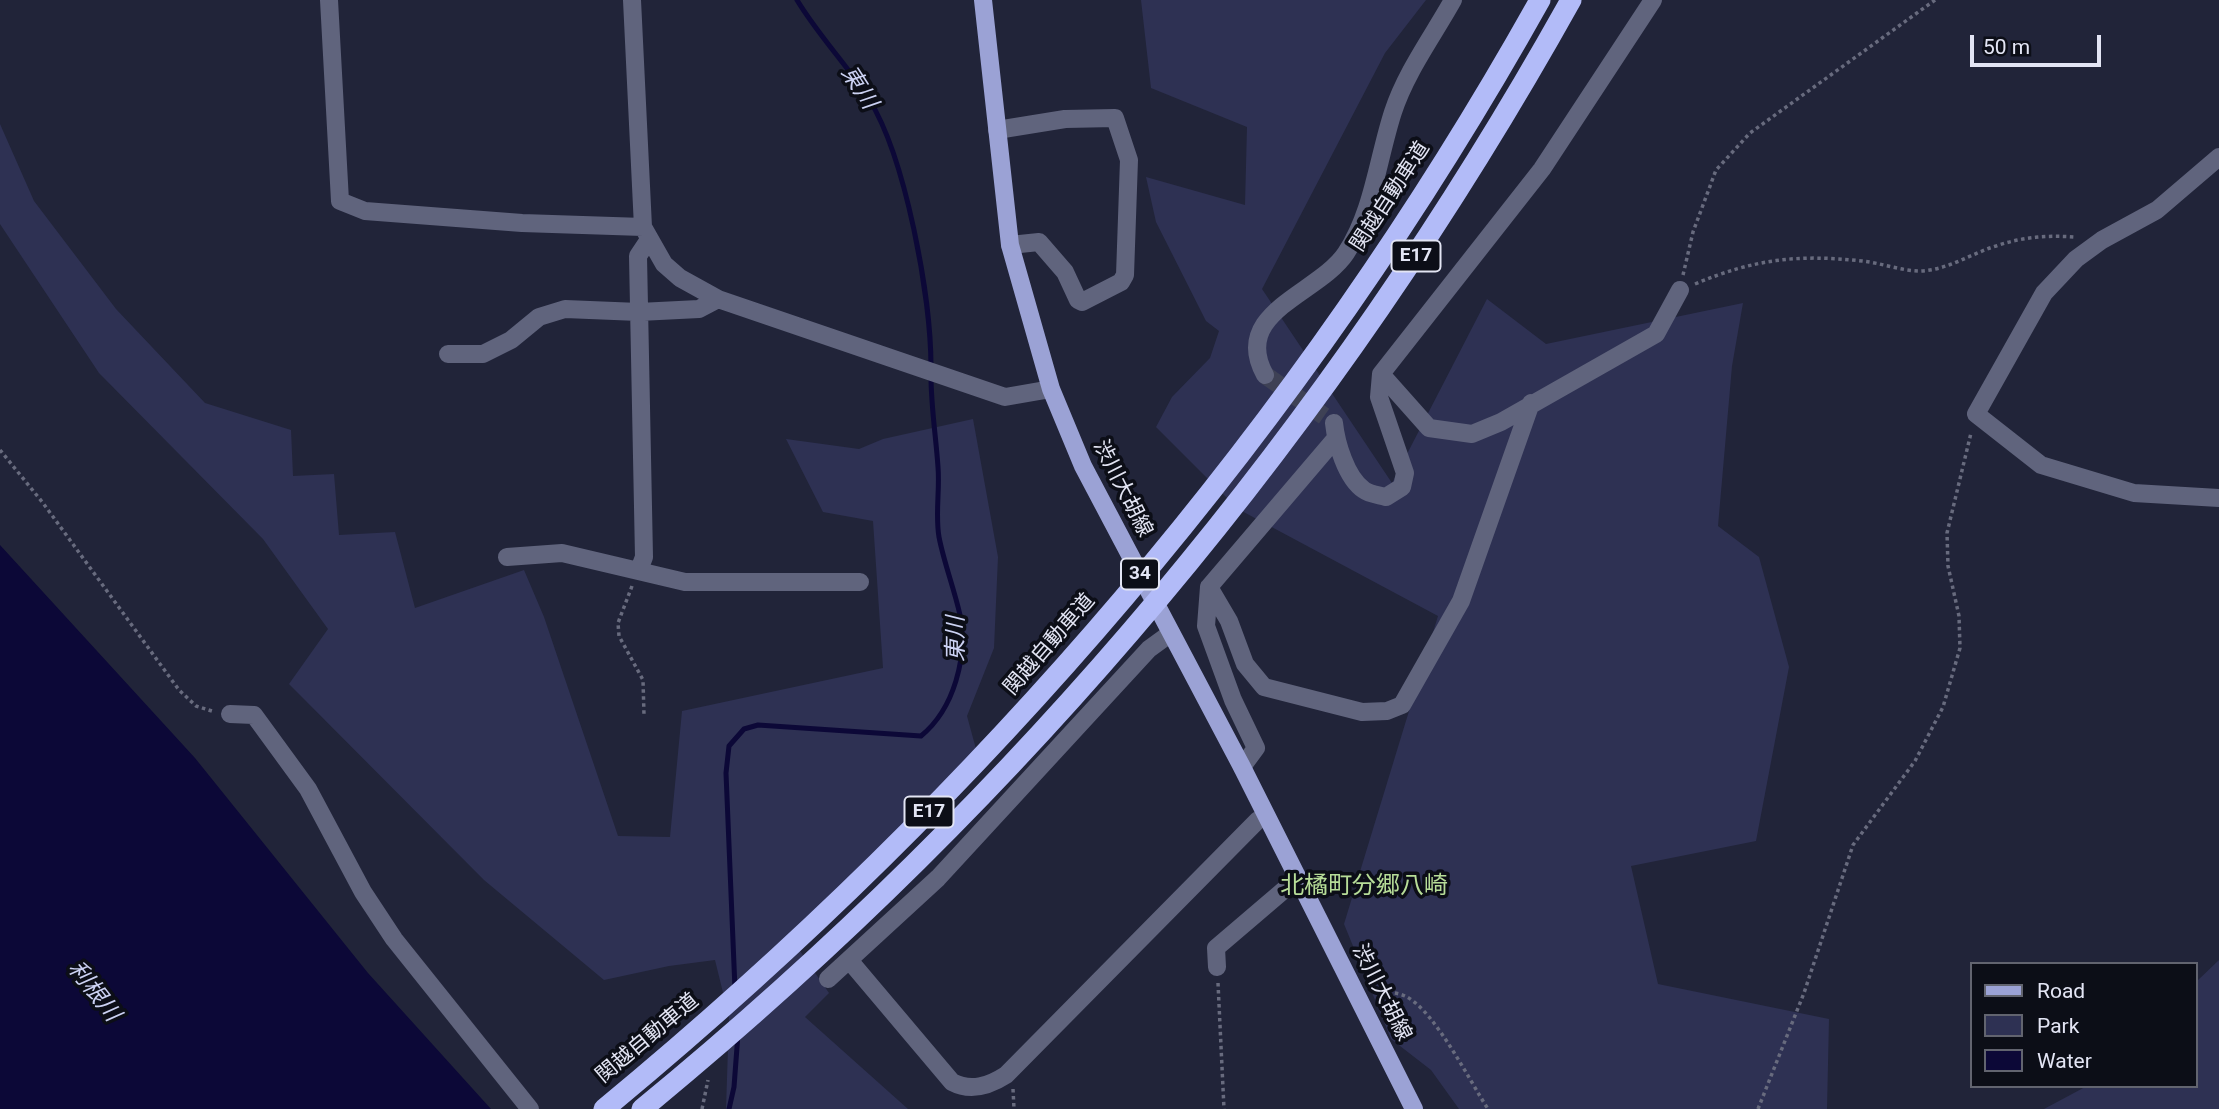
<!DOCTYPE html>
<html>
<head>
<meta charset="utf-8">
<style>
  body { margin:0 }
  #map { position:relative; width:2219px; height:1109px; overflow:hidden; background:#212439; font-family:Roboto,sans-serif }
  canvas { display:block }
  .legend { position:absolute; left:1970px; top:962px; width:228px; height:126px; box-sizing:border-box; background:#0c0e17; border:2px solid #62646f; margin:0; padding:9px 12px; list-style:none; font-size:21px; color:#e3e5f4 }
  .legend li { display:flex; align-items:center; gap:14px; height:35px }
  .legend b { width:35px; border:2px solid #62646f }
  .scale { position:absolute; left:1970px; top:35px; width:131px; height:32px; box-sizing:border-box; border:4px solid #e3e5f4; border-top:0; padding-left:9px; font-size:21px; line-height:24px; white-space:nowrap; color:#e3e5f4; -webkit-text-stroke:5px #0c0e17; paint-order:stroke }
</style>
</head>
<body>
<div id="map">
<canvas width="2219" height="1109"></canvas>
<ul class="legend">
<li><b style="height:9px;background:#9ba2d5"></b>Road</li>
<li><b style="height:19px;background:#2e3153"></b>Park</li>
<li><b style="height:19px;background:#0c0837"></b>Water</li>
</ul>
<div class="scale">50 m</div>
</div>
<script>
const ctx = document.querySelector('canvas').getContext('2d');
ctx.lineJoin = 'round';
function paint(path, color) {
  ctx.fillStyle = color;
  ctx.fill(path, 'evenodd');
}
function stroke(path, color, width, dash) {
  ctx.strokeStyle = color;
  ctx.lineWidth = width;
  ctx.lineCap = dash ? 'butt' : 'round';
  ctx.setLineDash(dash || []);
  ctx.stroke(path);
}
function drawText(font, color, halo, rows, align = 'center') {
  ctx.font = font + ' Roboto,"Noto Sans JP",sans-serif';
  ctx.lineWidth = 7;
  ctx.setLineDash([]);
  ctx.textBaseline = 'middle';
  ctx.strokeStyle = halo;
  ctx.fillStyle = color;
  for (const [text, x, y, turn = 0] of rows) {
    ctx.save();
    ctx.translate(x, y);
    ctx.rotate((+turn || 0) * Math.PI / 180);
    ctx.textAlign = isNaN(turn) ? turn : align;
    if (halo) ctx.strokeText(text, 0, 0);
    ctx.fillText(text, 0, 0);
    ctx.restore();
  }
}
const green = new Path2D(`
  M1141,0H1426L1385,53L1262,289L1392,483L1487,299L1546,344L1743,303L1732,366L1718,526L1759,557L1789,667L1756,841L1631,866L1658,984L1829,1019L1827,1109H1459L1431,1070L1391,1039L1344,924L1438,616L1238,509L1156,427L1172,397L1210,358L1219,331L1206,321L1156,222L1146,177L1245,205L1247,127L1151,88Z
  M0,124L34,201L116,309L205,403L291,430L293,476L334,474L339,535L395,532L415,608L524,570L544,617L618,836L670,837L682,711L883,668L873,521L823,512L786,439L859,449L883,439L973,419L998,557L994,648L967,716L976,749L791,938L829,993L805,1017L908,1109H726L729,1017L715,960L669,966L604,980L484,880L289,684L328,629L263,539L99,373L0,224Z
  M2219,960V1109H2044L2087,1086H2196V982Z`);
const water = new Path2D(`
  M0,545L195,758L368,973L491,1109H0Z`);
const stream = new Path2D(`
  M797,0C818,35 847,65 869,99C906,159 931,297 931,367
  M735,989L726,773L729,746L744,729L758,725L921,736C954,709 968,657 960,615C954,588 944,563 939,537C935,514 940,490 938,467C936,437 931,407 931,376
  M729,1109L734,1087L738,1034`);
const minorTunnel = new Path2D(`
  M1265,375L1334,423`);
const path = new Path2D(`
  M1683,275L1693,232L1716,170L1750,133L1935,0
  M1695,284C1754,259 1798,254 1862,261C1881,263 1902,271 1920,271C1948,270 1970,254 1996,246C2022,237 2048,235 2075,237
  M0,450L43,503L179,690L196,706L215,712
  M632,586L618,623L619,636L643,680L644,715
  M1218,983L1224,1109
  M1374,990C1384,992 1398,992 1407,997C1436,1013 1469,1080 1488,1109
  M1013,1089L1014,1109
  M702,1109L708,1080
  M1758,1109L1804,993L1853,845L1915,761L1943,707L1960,648L1959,616L1948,566L1947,533L1971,433`);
const minor = new Path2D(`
  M329,0L340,201L365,211L522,223L643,227
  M632,0L643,227L664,264L680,278L718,299L1005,397L1051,389
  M997,130L1065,119L1115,118L1129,160L1125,275L1121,282L1082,302L1078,300L1065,272L1039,242L1010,245
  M2219,157L2157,210L2102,240L2076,259L2044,293L1976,414L2041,465L2134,493L2219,498
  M448,354H483L511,340L539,317L565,309L639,312L699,309L718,299
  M1381,374L1429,428L1472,434L1501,422L1656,334L1680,290
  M1265,375C1230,312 1319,294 1346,253C1373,212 1378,158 1393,112C1406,72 1433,36 1453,0
  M1334,423C1336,442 1346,478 1364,490C1369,494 1379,495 1386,497L1402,487L1405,473L1379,397L1381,374L1542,169L1653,0
  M507,557L562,553L685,582H860
  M639,570L644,557L638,256L648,241
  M1209,587L1229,621L1245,664L1264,687L1362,712L1387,711L1402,705L1461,601L1531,403
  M230,714L254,715L308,789L363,892L394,939L530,1109
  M1242,767L1256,748L1233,700L1206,626L1209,587L1336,438
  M849,960L952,1082C971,1092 989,1086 1006,1075L1258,820
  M1217,967L1216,948L1298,878
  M828,979L938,878L1149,649L1171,633`);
const major = new Path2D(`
  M983,0L1010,245L1051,389L1083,466L1242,767L1414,1109`);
const highway = new Path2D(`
  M604,1109C980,799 1302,426 1540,0
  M642,1109C1020,799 1333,427 1571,0`);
const shields = [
  [1416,256,49],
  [1140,574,38],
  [929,812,49]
];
const shieldNames = [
  ["E17",1416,256],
  ["34",1140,574],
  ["E17",929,812]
];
const streetNames = [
  ["関越自動車道",1391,197,-57],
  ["渋川大胡線",1122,489,63],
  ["関越自動車道",1050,645,-49],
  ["渋川大胡線",1381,993,63],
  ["関越自動車道",648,1039,-40]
];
const waterNames = [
  ["東川",858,88,57],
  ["東川",957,639,-90],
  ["利根川",93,992,52]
];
const quarterNames = [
  ["北橘町分郷八崎",1364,887]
];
paint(green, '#2e3153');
paint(water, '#0c0837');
stroke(stream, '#0c0837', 5);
stroke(minorTunnel, '#3e4155', 18, [18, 9]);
stroke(path, '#686b7e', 3.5, [3.5, 3.5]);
stroke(minor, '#60647d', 18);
stroke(major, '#9ba2d5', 18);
stroke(highway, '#b2bbf8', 21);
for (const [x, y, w] of shields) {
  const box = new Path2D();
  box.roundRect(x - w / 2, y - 15.5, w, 31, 5);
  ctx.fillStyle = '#0c0e17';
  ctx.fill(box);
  stroke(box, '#e3e5f4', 2);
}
drawText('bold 19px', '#e3e5f4', null, shieldNames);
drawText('21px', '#e3e5f4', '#0c0e17', streetNames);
drawText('italic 23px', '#ccd2f3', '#0c0e17', waterNames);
drawText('24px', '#b7dd98', '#0c0e17', quarterNames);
</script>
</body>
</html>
